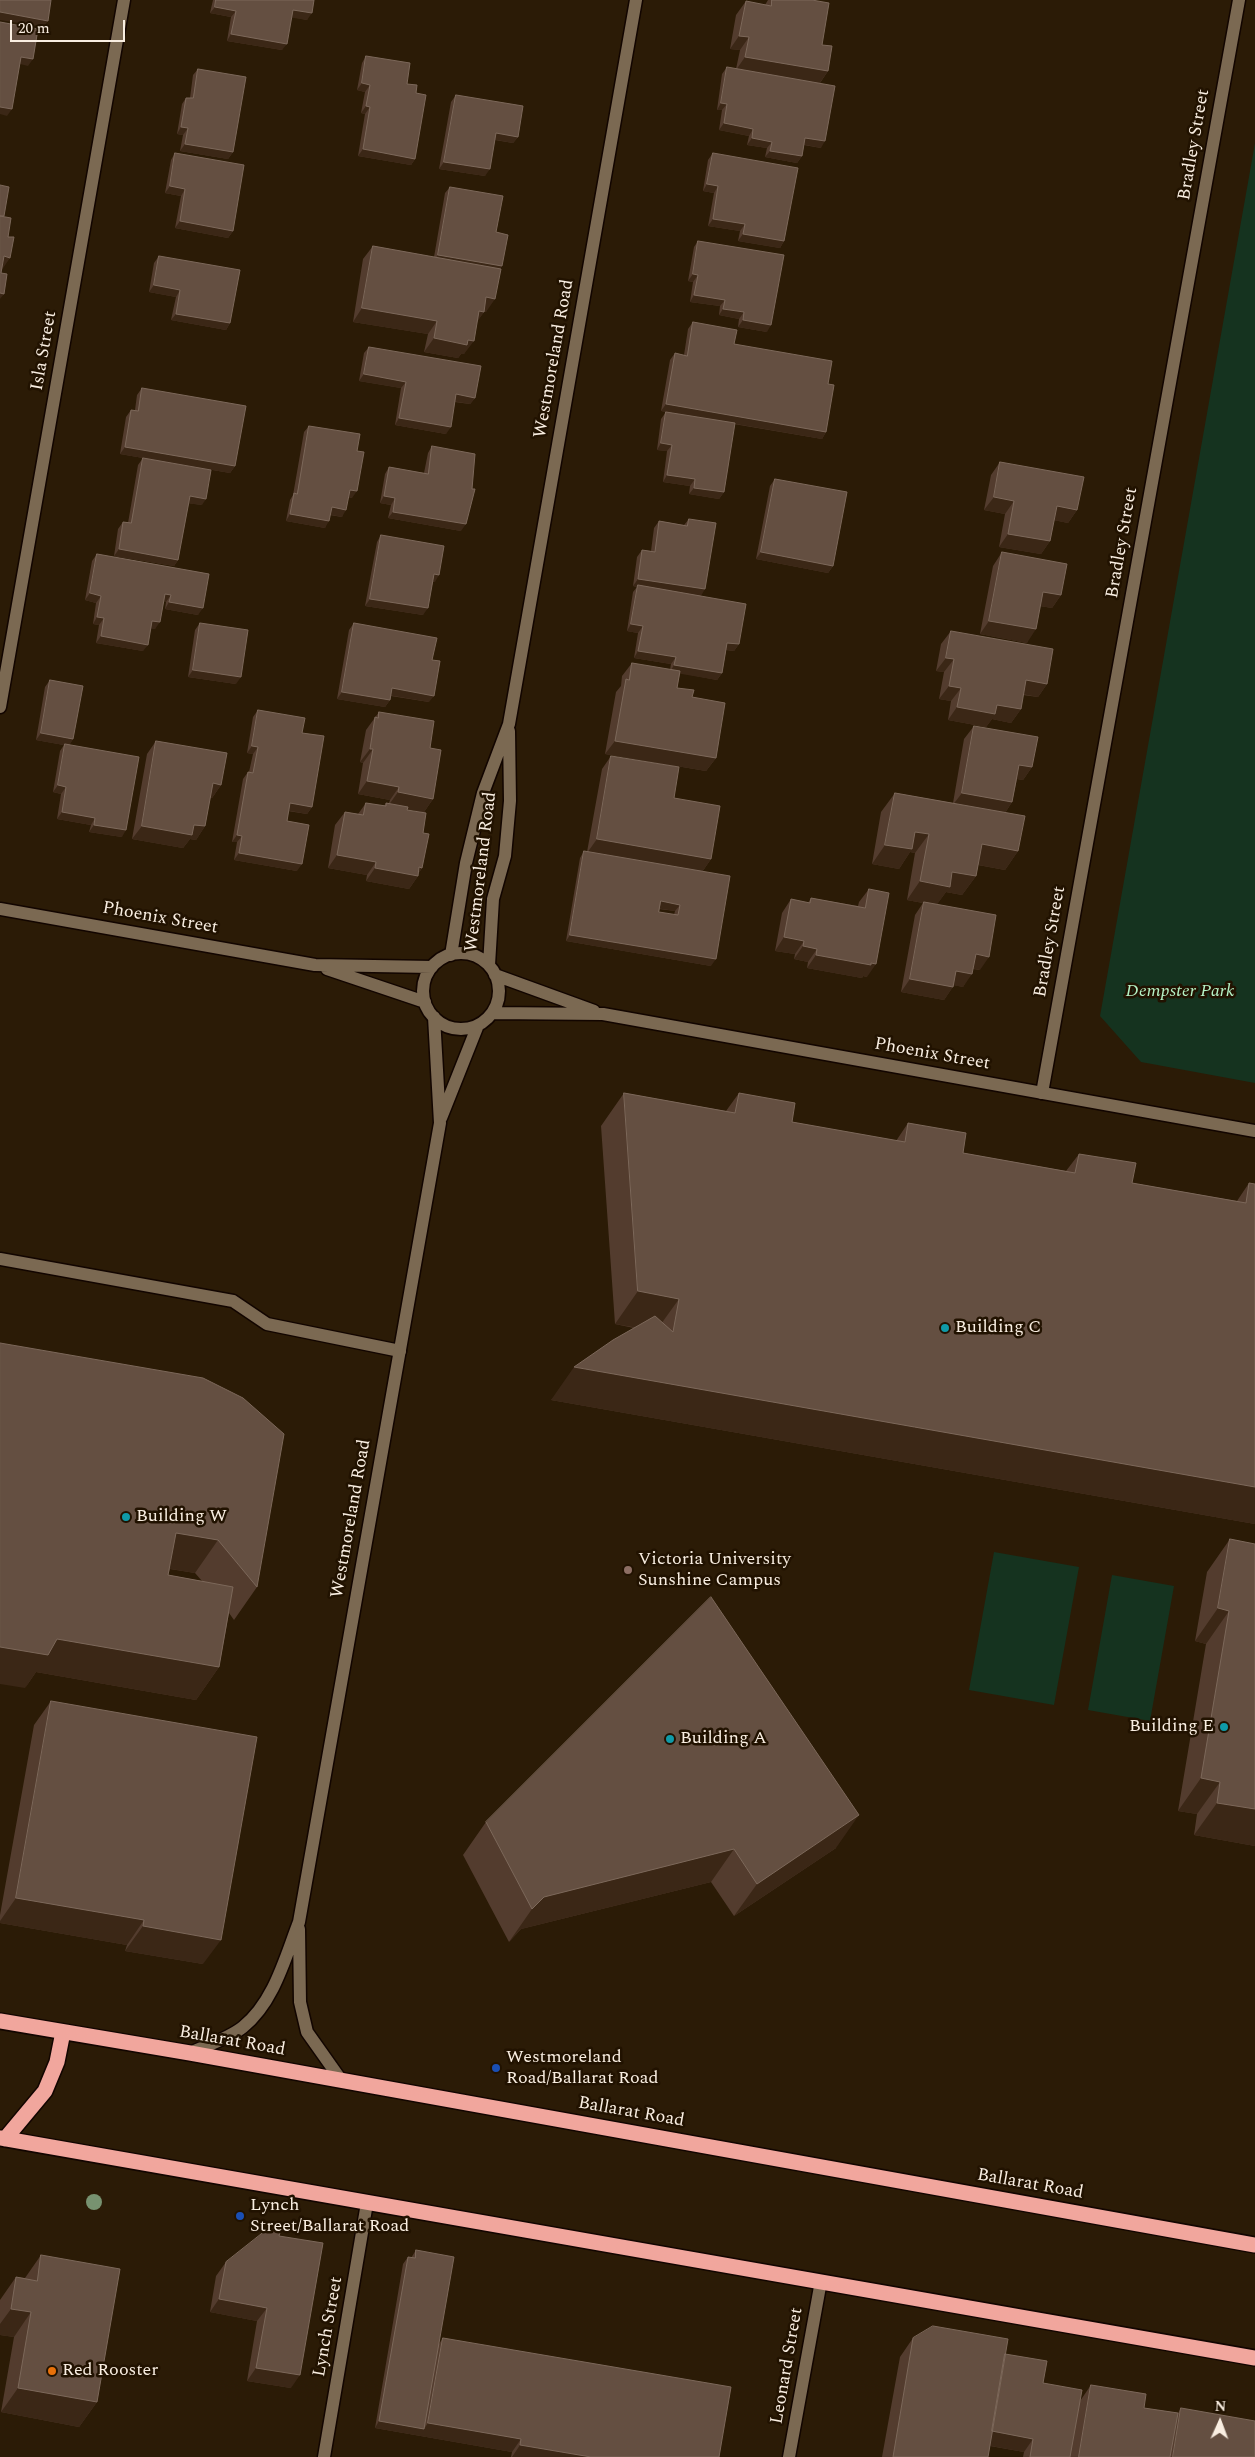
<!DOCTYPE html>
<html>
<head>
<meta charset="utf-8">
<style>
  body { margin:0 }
  #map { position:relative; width:1255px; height:2457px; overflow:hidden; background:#2b1b06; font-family:Spectral,serif }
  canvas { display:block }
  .north { position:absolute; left:1195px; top:2397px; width:50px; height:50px; -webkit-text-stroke:4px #211200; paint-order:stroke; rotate:2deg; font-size:14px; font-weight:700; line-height:20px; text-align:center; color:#f9eee1 }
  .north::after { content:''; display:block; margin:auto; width:18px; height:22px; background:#f9eee1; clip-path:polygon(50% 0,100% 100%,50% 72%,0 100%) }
  .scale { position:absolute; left:10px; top:20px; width:115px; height:22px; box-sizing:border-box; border:2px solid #f9eee1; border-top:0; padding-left:6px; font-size:15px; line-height:18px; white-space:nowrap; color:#f9eee1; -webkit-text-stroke:4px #211200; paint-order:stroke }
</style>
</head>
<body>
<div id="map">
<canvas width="1255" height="2457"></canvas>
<div class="north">N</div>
<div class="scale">20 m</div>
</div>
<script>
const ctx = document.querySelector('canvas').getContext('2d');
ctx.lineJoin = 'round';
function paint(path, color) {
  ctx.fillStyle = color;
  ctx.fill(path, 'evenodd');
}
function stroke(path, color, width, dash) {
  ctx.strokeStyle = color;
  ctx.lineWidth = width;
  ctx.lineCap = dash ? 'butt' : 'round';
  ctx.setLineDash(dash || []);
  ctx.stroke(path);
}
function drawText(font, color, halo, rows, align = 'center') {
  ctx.font = font + ' Spectral,serif';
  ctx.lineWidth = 5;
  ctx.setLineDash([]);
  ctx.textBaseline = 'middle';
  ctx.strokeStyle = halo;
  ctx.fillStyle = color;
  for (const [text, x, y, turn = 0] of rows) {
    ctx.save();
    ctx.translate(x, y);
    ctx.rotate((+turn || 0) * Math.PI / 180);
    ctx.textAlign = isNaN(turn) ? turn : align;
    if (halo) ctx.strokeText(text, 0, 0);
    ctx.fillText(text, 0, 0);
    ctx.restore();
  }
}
const green = new Path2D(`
  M1255,143V1083L1141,1062L1100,1016Z
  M994,1552L1079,1567L1054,1705L969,1690Z
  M1112,1575L1174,1586L1150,1721L1088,1710Z`);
const lane = new Path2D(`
  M0,1259L233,1301L267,1324L400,1351`);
const street = new Path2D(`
  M0,707L124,0
  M1042,1093L1239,0
  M324,2457L367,2203
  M789,2457L821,2281`);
const secondary = new Path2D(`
  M0,909L315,965L432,967
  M423 991a38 38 0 1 1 76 0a38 38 0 1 1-76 0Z
  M451,955L466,863L483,793L509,724L636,0
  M489,965L493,899L505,856L510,801L509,731
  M327,969L425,1002
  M495,975L594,1011
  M492,1013L603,1014L1255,1131
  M441,1118L478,1025
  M299,1929L300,2002L307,2032L341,2080
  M190,2053C207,2045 228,2039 243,2027C274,2002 285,1958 299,1922L440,1123L434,1017`);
const highway = new Path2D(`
  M0,2021L190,2053L1255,2245
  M0,2138L1255,2358
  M5,2139L45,2091L57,2062L63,2032`);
const trees = [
  [94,2202]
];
const wall = new Path2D(`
  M213,0H314L307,20L292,17L282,50L227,41L231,17L210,13Z
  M768,0H812L822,45L828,71L820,83L821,148L804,145L802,156L797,163L765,157L767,148L747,145L749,136L719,130L722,110H717L722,74L727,67L736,69L740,50L730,49L736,15L746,1L765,5Z
  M366,56L407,84L416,93L415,159L411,165L358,156L365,114L361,113L365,92L357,90L362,63Z
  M198,69L233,152L228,159L180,151L183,135L177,134L182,104L186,98H190L193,75Z
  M456,95L518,137L513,143L495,140L485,176L439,169L451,102Z
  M175,153L233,231L228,238L175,228L181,196L165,193L171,160Z
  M713,153L784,241L780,248L738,241L740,231L708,226L714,193L703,191L708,160Z
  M450,187L496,232L500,269L486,312H484L477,321L464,354H461L458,358L424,352L428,334L353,322L363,259L373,246L434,257L445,193Z
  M698,241L767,332L738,327L739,319L719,315L720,306L690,302L693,282L688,281L694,247Z
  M159,256L230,323L226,330L171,320L176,297L149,292L154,263Z
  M693,322L734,344L828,384L826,432L822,439L734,424L724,492L719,499L689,494L690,486L663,482L667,451L657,450L661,419L666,412L703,418L661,411L670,360L675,353L684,355L688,329Z
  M369,347L475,398L470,404L455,402L446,434L395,425L401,388L359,381L364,353Z
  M142,388L235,466L230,473L120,454L126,417L131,410H135L137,395Z
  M309,426L357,451L352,498L348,497L342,517L330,515L325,528L286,521L290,500L293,495L304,432Z
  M432,446L461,531L388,518L391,505L380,503L385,474L389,467L424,473L428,453Z
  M143,458L202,505L188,503L178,560L174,566L114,556L118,529L123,522L128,523L138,465Z
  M1000,462L1077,510L1068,523L1054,520L1050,541L1041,554L999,547L1005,514L984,510L991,475Z
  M775,479L833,566L828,573L756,559L770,486Z
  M689,519L701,596L739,644L734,651L726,650L722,673L717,680L680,673L677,688L692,697L716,758L706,771L605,754L616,692L621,686L622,676L632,663L670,670L671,664L634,658L638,633L627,631L633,592L637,587L633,586L637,557L642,550L651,551L654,528L659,521L684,525Z
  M381,535L435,582H433L423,615L365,606L377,542Z
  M1002,552L1061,595L1052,608L1040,606L1027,643L980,634L993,566Z
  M97,554L209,574L198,615L165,609L166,602L164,601L155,629L151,628L143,651L96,643L99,625L93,624L96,603L85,600L92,561Z
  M200,623L236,684L188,677L195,630Z
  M354,623L432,660L429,702L391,696L390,700L385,707L337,699L349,630Z
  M951,631L1047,684L1038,697L1023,695L1021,709L1011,723L992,719L986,727L948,720L951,701L939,699L944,672L936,671L941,644Z
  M50,680L73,739L69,745L122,837L89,832L91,825L57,819L61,794L53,792L60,751L64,745L36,740L45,687Z
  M258,710L302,733L312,807L307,814L288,811L287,821L297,871L234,860L237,842H232L243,779L248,772H249L253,754L247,753L253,717Z
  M379,712L430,748L433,799L424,812L407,809V810L423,833L422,868L418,874V876L409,889L366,881L367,875L328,868L335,825L345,812L358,814L366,803L384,806L386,803H389L390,800L358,794L363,763L360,762L366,730Z
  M974,726L1032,767L1023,780L1017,779L1012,802L1005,813L1018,851L1005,870L978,865L976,876L962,895L946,892L937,904L980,970L973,969L963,987L954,985L944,1000L901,992L915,915L923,903L907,900L915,853L910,852L899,869L872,864L881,812L895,793L953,803L964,739Z
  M156,741L221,785L212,798H210L205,826L196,840L190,839L183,848L132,839L147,754Z
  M611,756L674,798L711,859L702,872L711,966L566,941L580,858L584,851L587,852L602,769ZM659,909L675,911L674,915L659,912Z
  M869,889L867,977L863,976L862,978L807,968L808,962L794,959L795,954L775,951L782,913L791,899L808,903L811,898L858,906L859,902Z
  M624,1093L726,1111L739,1093L792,1122L896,1141L908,1123L963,1153L1066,1171L1079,1154L1132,1183L1237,1201L1249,1183L1255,1524L551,1400L634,1328L615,1324L601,1126Z
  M203,1378L257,1587L234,1620L229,1613L219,1667L196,1700L36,1672L25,1688ZM170,1569L195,1573L202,1581L168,1575Z
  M1230,1539L1255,1544V1846L1194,1835L1197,1814L1178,1811L1206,1644L1195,1641L1207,1572Z
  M51,1701L203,1964L125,1951L127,1945L0,1923V1915L34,1725Z
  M486,1822L836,1848L734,1916L711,1882L521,1929L509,1942L463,1855Z
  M279,2236L291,2388L247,2381L257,2321L210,2312L216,2276L226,2262Z
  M416,2250L439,2344L443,2338L719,2457H511L512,2452L375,2428L403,2264L408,2257L411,2258Z
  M41,2255L97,2402L79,2427L1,2412L14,2337L0,2335V2300L16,2277L25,2278Z
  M913,2338L1005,2354L1043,2383L1080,2401L1091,2385L1144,2408L1178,2413L1181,2408L1255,2457H1023L1024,2452L990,2446L988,2457H882L900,2357Z`);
const shadedWall = new Path2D(`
  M215,7L236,11L231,17L210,13Z
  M293,10L312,13L307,20L288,17Z
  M0,12L48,21L43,27L0,20Z
  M231,34L287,44L282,50L227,41Z
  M739,36L749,37L740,50L730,49Z
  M21,57L33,59L28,66L16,63Z
  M745,57L828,71L819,84L736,70Z
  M362,83L370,85L365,92L357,90Z
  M721,103L727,104L722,110H717Z
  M366,106L370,107L365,114L361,113Z
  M0,107L12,109L7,116L0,114Z
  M724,123L753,129L749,136L719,130Z
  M181,127L188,128L183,135L177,134Z
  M496,133L518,137L513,143L491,139Z
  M752,138L772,142L767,148L747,145Z
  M805,138L825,141L821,148L801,144Z
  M185,144L233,152L228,159L180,151Z
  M363,149L415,159L411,165L358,156Z
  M770,151L802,156L797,163L765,157Z
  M444,162L490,169L485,176L439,169Z
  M707,184L718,186L714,193L703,191Z
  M170,186L185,189L181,196L165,193Z
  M713,219L745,224L740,231L708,226Z
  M180,221L233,231L228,238L175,228Z
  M743,234L784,241L780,248L738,241Z
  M438,255L502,266L498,273L433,262Z
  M4,256L10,258L1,271Z
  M693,274L698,275L693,282L688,281Z
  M154,285L180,290L176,297L149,292Z
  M0,293L4,294L0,299Z
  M694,295L725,300L720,306L690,302Z
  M486,297L495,299L486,312L477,311Z
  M362,308L437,321L428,334L353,322Z
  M723,309L744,312L739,319L719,315Z
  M479,311L484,312L475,325Z
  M176,314L230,323L226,330L171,320Z
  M743,320L771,325L767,332L738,327Z
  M434,338L468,340L474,341L464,354H461L458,358L424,352Z
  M364,374L406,382L401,388L359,381Z
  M456,394L475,398L470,404L452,401Z
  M666,404L826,432L822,439L661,411Z
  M399,418L451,427L446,434L395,425Z
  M661,443L672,445L667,451L657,450Z
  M125,447L235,466L230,473L120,454Z
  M667,475L695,479L690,486L663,482Z
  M694,488L724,492L719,499L689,494Z
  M350,490L357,491L352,498L345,496Z
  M190,496L206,499L202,505L185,503Z
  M384,496L395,498L391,505L380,503Z
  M994,497L1014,501L1005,514L984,510Z
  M1057,506L1077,510L1068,523L1048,519Z
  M332,507L346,510L342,517L327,514Z
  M393,512L466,524L461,531L388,518Z
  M290,514L329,521L325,528L286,521Z
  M1008,534L1050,541L1041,554L999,547Z
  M119,549L178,560L174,566L114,556Z
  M761,552L833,566L828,573L756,559Z
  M434,574L439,575L435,582L429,581Z
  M638,579L705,589L701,596L638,585L637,587L633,586Z
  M1043,592L1061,595L1052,608L1034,605Z
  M90,593L101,596L96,603L85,600Z
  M165,594L171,595L166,602L160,600Z
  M370,599L428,608L423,615L365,606Z
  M169,602L203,608L198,615L165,609Z
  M97,617L104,618L99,625L93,624Z
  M152,621L160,622L155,629L147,628Z
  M989,621L1036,629L1027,643L980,634Z
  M631,624L643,626L638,633L627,631Z
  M101,636L148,645L143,651L96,643Z
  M727,643L739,644L734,651L722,649Z
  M638,651L676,657L671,664L634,658Z
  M946,658L954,659L944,672L936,671Z
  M674,665L722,673L717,680L670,672Z
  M193,670L241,677L236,684L188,677Z
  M1026,680L1047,684L1038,697L1017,693Z
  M949,686L961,688L951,701L939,699Z
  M392,688L434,696L429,702L388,695Z
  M342,692L390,700L385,707L337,699Z
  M997,705L1021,709L1011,723L992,719L986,727L948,720L957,707Z
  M41,733L73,739L69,746L36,740Z
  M615,741L716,758L706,771L605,754Z
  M252,746L258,747L253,754L247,753Z
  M370,749H373L363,763L360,762Z
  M1019,765L1032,767L1023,780L1010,778Z
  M367,781L399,787L390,800L358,794Z
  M213,783L221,785L212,798L204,797Z
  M58,785L66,787L61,794L53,792Z
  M398,792L433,799L424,812L388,806Z
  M962,793L1012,802L1003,816L952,806Z
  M290,803L312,807L307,814L285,810Z
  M62,812L95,818L91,825L57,819Z
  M94,825L126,830L122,837L89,832Z
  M194,825L205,826L196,840L190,839L183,848L132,839L142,826Z
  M915,832L929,834L915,853L910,852L899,869L872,864L885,845Z
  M237,835L242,836L237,842H232Z
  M597,839L711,859L702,872L587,853Z
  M982,844L1018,851L1005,870L968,863Z
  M239,853L302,864L297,871L234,860Z
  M337,855L376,862L367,875L328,868Z
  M419,867L422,868L417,876H418L409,889L366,881L375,868Z
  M952,872L976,876L962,895L946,892L936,906L924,902L923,903L907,900L920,881Z
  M661,901L680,905L675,911L656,908Z
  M570,935L716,959L711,966L566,941Z
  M784,937L804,941L795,954L775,951Z
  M803,946L817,949L808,962L794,959Z
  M976,954L989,957L980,970L966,967Z
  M816,955L871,963L876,964L867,977L863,976L862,978L807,968Z
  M956,971L972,974L963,987L947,984Z
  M910,979L953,987L944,1000L901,992Z
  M638,1291L679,1299L656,1331L615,1324Z
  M574,1367L1255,1487V1524L551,1400Z
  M176,1533L218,1540L195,1573L153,1566Z
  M1218,1608L1229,1611L1206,1644L1195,1641Z
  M57,1639L219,1667L196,1700L36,1672L25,1688L0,1684V1647Z
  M1201,1778L1220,1782L1197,1814L1178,1811Z
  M1217,1803L1255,1809V1846L1194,1835Z
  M859,1815L836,1848L734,1916L757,1884Z
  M734,1849L711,1882L521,1929L509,1942L532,1909L544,1897Z
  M16,1898L144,1920L127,1945L0,1923V1921Z
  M143,1926L221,1940L203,1964L125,1951Z
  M219,2299L267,2308L257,2321L210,2312Z
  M11,2309L31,2312L14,2337L0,2335V2324Z
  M256,2368L300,2375L291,2388L247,2381Z
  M18,2388L97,2402L79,2427L1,2412Z
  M379,2421L424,2429L428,2423L521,2439L512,2452L375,2428Z
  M989,2431L1033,2439L1024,2452L980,2444Z
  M520,2445L591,2457H512Z`);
const building = new Path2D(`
  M0,0H51L48,21L0,12Z
  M216,0H314L312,13L293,10L287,44L231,34L236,11L215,7Z
  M772,0H812L829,3L822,45L832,46L828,71L745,57L749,37L739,36L746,1L771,6Z
  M0,22L38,29L33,59L21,57L12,109L0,107Z
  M366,56L410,63L407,84L417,85L416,93L426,95L415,159L363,149L370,107L366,106L370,85L362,83Z
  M727,67L835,86L825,141L805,138L802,156L770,151L772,142L752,138L753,129L724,123L727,104L721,103Z
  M198,69L246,77L233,152L185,144L188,128L181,127L186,98H193Z
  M456,95L523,106L518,137L496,133L490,169L444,162Z
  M175,153L244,165L233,231L180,221L185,189L170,186Z
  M713,153L798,168L784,241L743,234L745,224L713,219L718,186L707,184Z
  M0,185L9,187L4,216H0Z
  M450,187L503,196L496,232L508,235L502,266L438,255Z
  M0,216L11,218L8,237H14L10,258L4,256L1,273L7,274L4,294L0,293Z
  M698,241L784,255L771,325L743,320L744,312L723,309L725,300L694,295L698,275L693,274Z
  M373,246L501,269L495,299L486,297L484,312L479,311L474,341L468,340L467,345L434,338L437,321L362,308Z
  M159,256L240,270L230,323L176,314L180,290L154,285Z
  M693,322L737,330L734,344L832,361L828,384L834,385L826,432L666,404L675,353L687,356Z
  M369,347L481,366L475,398L456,394L451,427L399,418L406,382L364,374Z
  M142,388L246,406L235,466L125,447L131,410L138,411Z
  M666,412L735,423L724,492L694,488L695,479L667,475L672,445L661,443Z
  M309,426L360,434L357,451L364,452L357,491L350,490L346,510L332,507L329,521L290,514L294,493L297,494Z
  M432,446L475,454L472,489H475L466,524L393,512L395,498L384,496L389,467L428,474Z
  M143,458L211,470L206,499L190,496L178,560L119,549L123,522L131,523Z
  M1000,462L1084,477L1077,510L1057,506L1050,541L1008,534L1014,501L994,497Z
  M775,479L847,492L833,566L761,552Z
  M689,519L716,523L705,589L638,579L642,550L655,552L659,521L687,526Z
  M381,535L444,546L439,575L434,574L428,608L370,599Z
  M1002,552L1067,564L1061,595L1043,592L1036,629L989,621Z
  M97,554L209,574L203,608L169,602L171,595L165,594L160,622L152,621L148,645L101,636L104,618L97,617L101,596L90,593Z
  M638,585L746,604L739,644L727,643L722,673L674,665L676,657L638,651L643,626L631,624Z
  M200,623L248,630L241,677L193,670Z
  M354,623L437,638L432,660L440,661L434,696L392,688L390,700L342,692Z
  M951,631L1053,649L1047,684L1026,680L1021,709L997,705L995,714L957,707L961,688L949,686L954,659L946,658Z
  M632,663L680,671L677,688L694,690L692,697L725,703L716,758L615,741L626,679L629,680Z
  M50,680L83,686L73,739L41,733Z
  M258,710L305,718L302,733L324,736L312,807L290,803L287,821L309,825L302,864L239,853L242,836L237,835L248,772L253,773L258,747L252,746Z
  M379,712L434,721L430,748L441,750L433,799L398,792L399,787L367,781L373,749H370L375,717L378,718Z
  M974,726L1038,737L1032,767L1019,765L1012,802L962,793Z
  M156,741L227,753L221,785L213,783L205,826L194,825L192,835L142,826Z
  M65,744L139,757L126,830L94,825L95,818L62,812L66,787L58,785Z
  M611,756L679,767L674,798L720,806L711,859L597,839Z
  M895,793L1025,816L1018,851L982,844L976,876L952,872L950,887L920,881L929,834L915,832L912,849L885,845Z
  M366,803L386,806V803L408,807L407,810L426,813L423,833L429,834L422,868L419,867L418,876L375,868L376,862L337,855L345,812L363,815Z
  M584,851L730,876L716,959L570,935ZM661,901L680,905L678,915L659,912Z
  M869,889L889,893L876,964L871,963V965L816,955L817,949L803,946L804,941L784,937L791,899L810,903L811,898L865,908Z
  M924,902L996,915L989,957L976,954L972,974L956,971L953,987L910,979Z
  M624,1093L735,1113L739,1093L795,1103L792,1122L905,1142L908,1123L966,1133L963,1153L1075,1173L1079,1154L1136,1163L1132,1183L1246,1203L1249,1183L1255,1184V1487L574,1367L613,1340L655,1316L673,1332L679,1299L638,1291Z
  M0,1343L203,1378L243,1398L284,1434L257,1587L218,1540L176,1533L168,1575L233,1587L219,1667L57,1639L48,1655L0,1647Z
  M1230,1539L1255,1544V1809L1217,1803L1220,1782L1201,1778L1229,1611L1218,1608Z
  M711,1597L859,1815L757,1884L734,1849L544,1897L532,1909L486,1822Z
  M51,1701L257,1737L221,1940L143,1926L144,1920L16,1898Z
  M269,2228L281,2229L279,2236L323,2243L300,2375L256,2368L267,2308L219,2299L226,2262Z
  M416,2250L454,2257L424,2429L379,2421L408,2257L415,2258Z
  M41,2255L120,2269L97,2402L18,2388L31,2312L11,2309L16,2277L37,2281Z
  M933,2326L1008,2339L988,2457H893L913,2338Z
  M443,2338L731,2387L719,2457H591L520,2445L521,2439L428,2423Z
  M1005,2354L1047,2361L1043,2383L1082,2390L1070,2457H1030L1033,2439L992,2431Z
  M1091,2385L1146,2394L1144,2408L1178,2413L1170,2457H1079Z
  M1181,2408L1255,2421V2457H1173Z`);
const markers = [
  [945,1328,5,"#0f9aa8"],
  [126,1517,5,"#0f9aa8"],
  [628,1570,5,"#8d6e63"],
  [1224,1727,5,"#0f9aa8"],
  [670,1739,5,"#0f9aa8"],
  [496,2068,5,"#1a4fb4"],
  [240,2216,5,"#1a4fb4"],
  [52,2371,5,"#e8710a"]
];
const streetNames = [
  ["Bradley Street",1195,145,-80],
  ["Isla Street",45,351,-80],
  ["Westmoreland Road",555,359,-80],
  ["Bradley Street",1123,543,-80],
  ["Westmoreland Road",482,872,-83],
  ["Phoenix Street",160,919,10],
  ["Bradley Street",1051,942,-80],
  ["Phoenix Street",932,1055,10],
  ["Westmoreland Road",352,1519,-80],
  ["Ballarat Road",232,2042,10],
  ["Ballarat Road",631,2113,10],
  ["Ballarat Road",1030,2185,10],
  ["Lynch Street",329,2327,-80],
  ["Leonard Street",788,2366,-80]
];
const parkNames = [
  ["Dempster Park",1180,992]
];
const poiNames = [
  ["Building C",955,1328],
  ["Building W",136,1517],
  ["Victoria University",638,1560],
  ["Sunshine Campus",638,1581],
  ["Building E",1214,1727,"right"],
  ["Building A",680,1739],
  ["Westmoreland",506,2058],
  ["Road/Ballarat Road",506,2079],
  ["Lynch",250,2206],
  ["Street/Ballarat Road",250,2227],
  ["Red Rooster",62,2371]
];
paint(green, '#15331f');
stroke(lane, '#120500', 15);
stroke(street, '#120500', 15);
stroke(secondary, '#120500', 15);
stroke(highway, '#120500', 18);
stroke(lane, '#7b6952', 12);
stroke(street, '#7b6952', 12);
stroke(secondary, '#7b6952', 12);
stroke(highway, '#f1a69d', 15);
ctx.fillStyle = '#779270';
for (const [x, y] of trees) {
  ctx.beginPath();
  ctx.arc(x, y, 8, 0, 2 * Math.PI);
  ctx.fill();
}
paint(wall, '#533c2e');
paint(shadedWall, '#3b2716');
paint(building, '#644f41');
stroke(building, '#7c685a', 1);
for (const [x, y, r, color] of markers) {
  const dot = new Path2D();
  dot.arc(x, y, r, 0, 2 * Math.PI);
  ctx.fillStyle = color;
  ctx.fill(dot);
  stroke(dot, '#211200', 2);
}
drawText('18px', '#f9eee1', '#211200', streetNames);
drawText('italic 18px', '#b5f3c6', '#211200', parkNames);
drawText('18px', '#f9eee1', '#211200', poiNames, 'left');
</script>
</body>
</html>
